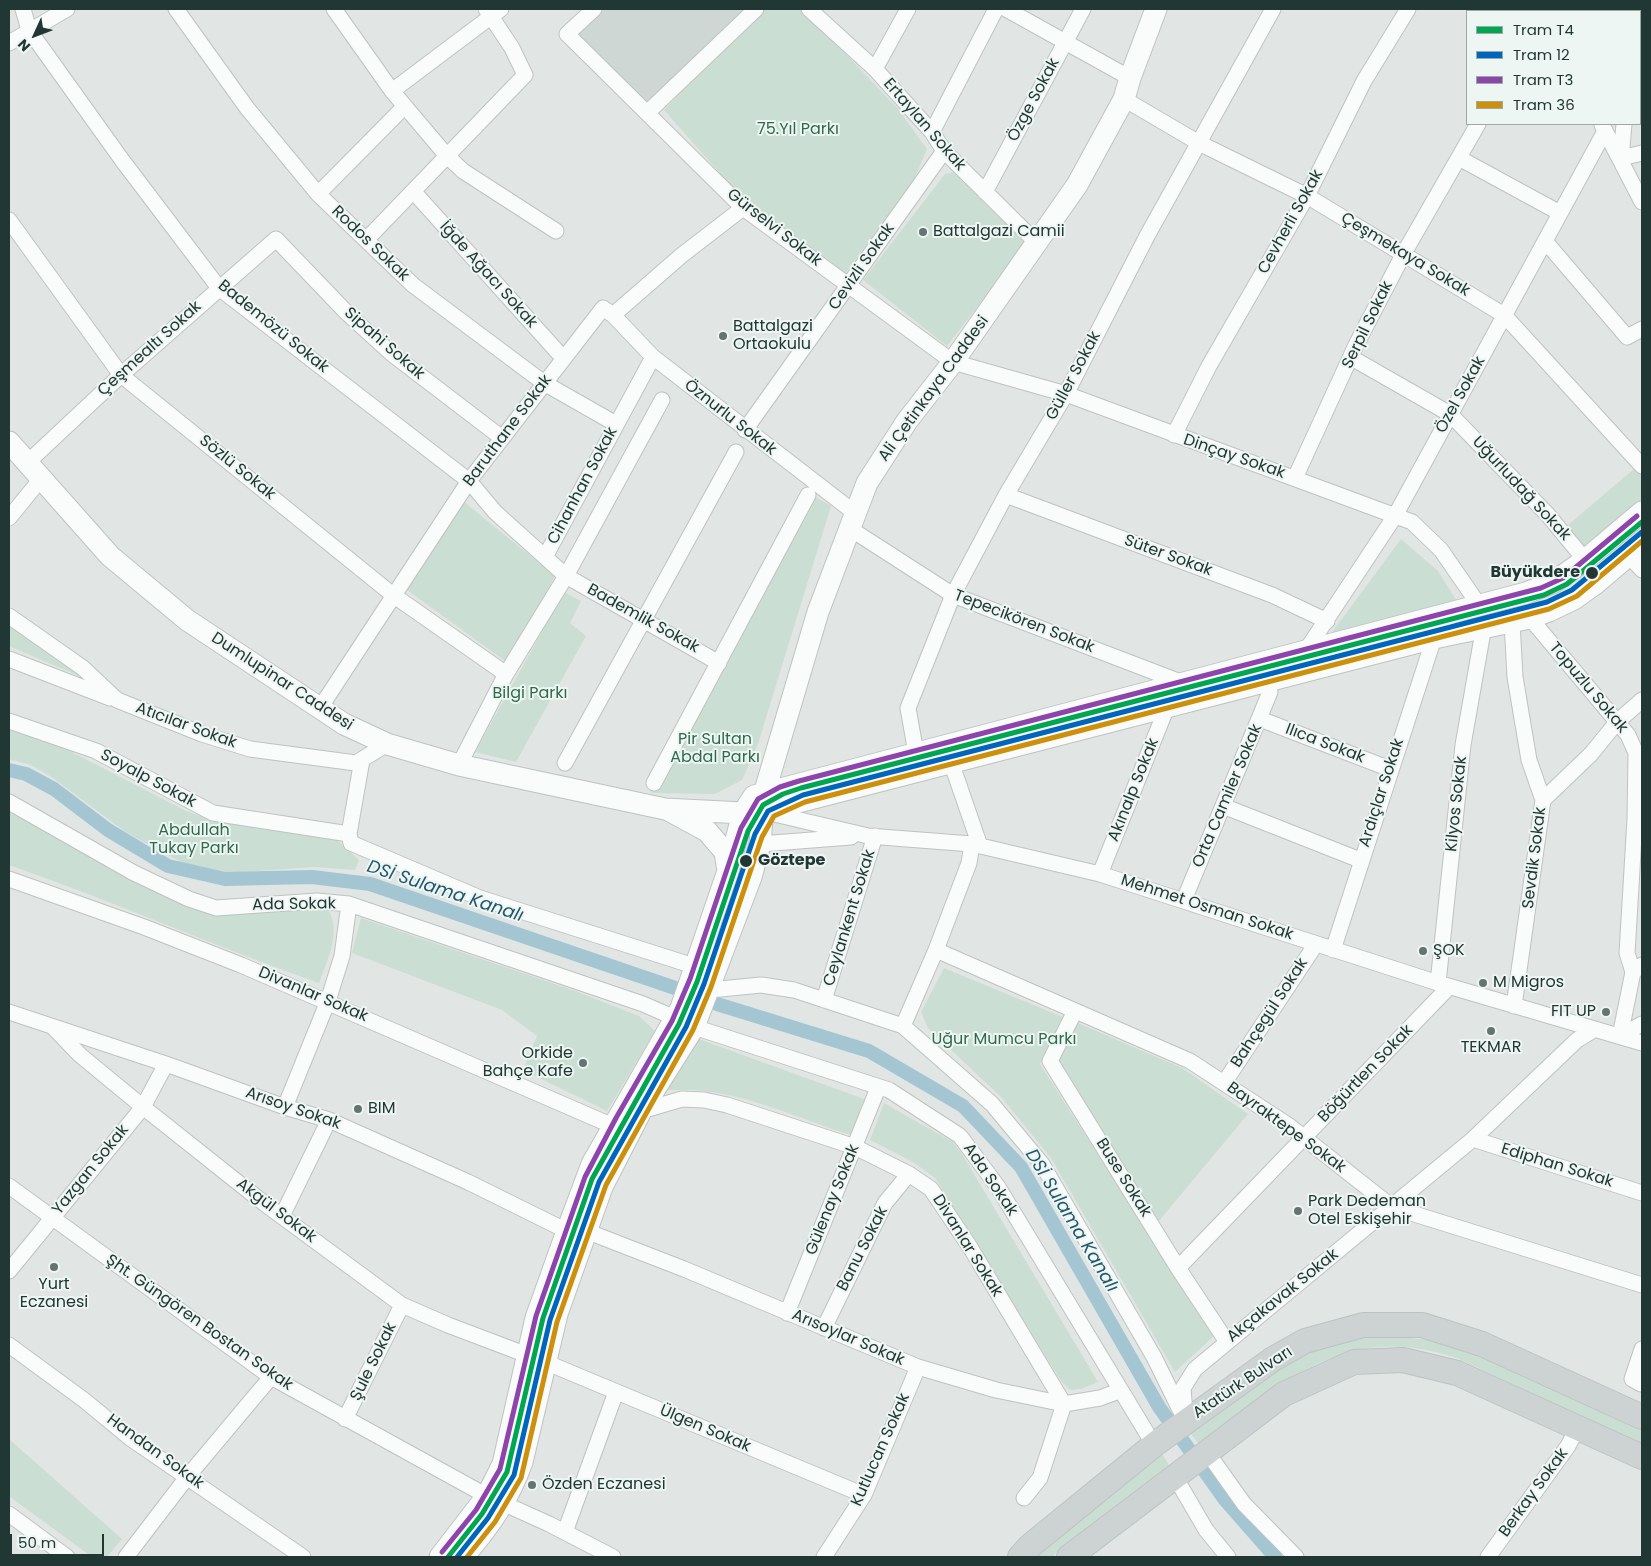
<!DOCTYPE html>
<html>
<head>
<meta charset="utf-8">
<style>
  body { margin:0 }
  #map { position:relative; width:1651px; height:1566px; overflow:hidden; background:#e1e6e4; font-family:Poppins,sans-serif }
  canvas { display:block }
  .frame { position:absolute; inset:0; border:10px solid #213733; pointer-events:none }
  .legend { position:absolute; left:1466px; top:10px; width:175px; height:115px; box-sizing:border-box; background:#eef6f3; border:1px solid #9caaa6; margin:0; padding:6px 9px; list-style:none; font-size:15px; color:#213733 }
  .legend li { display:flex; align-items:center; gap:10px; height:25px }
  .legend b { width:25px; border:1px solid #9caaa6 }
  .north { position:absolute; left:10px; top:10px; width:50px; height:50px; -webkit-text-stroke:4px #eef6f3; paint-order:stroke; rotate:227deg; font-size:14px; font-weight:700; line-height:20px; text-align:center; color:#213733 }
  .north::after { content:''; display:block; margin:auto; width:18px; height:22px; background:#213733; clip-path:polygon(50% 0,100% 100%,50% 72%,0 100%) }
  .scale { position:absolute; left:10px; top:1534px; width:94px; height:22px; box-sizing:border-box; border:2px solid #213733; border-top:0; padding-left:6px; font-size:15px; line-height:18px; white-space:nowrap; color:#213733; -webkit-text-stroke:4px #eef6f3; paint-order:stroke }
</style>
</head>
<body>
<div id="map">
<canvas width="1651" height="1566"></canvas>
<div class="frame"></div>
<ul class="legend">
<li><b style="height:6px;background:#00a651"></b>Tram T4</li>
<li><b style="height:6px;background:#0065bd"></b>Tram 12</li>
<li><b style="height:6px;background:#8e44ad"></b>Tram T3</li>
<li><b style="height:6px;background:#cc900a"></b>Tram 36</li>
</ul>
<div class="north">N</div>
<div class="scale">50 m</div>
</div>
<script>
const ctx = document.querySelector('canvas').getContext('2d');
ctx.lineJoin = 'round';
function paint(path, color) {
  ctx.fillStyle = color;
  ctx.fill(path, 'evenodd');
}
function stroke(path, color, width, dash) {
  ctx.strokeStyle = color;
  ctx.lineWidth = width;
  ctx.lineCap = dash ? 'butt' : 'round';
  ctx.setLineDash(dash || []);
  ctx.stroke(path);
}
function drawText(font, color, halo, rows, align = 'center') {
  ctx.font = font + ' Poppins,sans-serif';
  ctx.lineWidth = 4;
  ctx.setLineDash([]);
  ctx.textBaseline = 'middle';
  ctx.strokeStyle = halo;
  ctx.fillStyle = color;
  for (const [text, x, y, turn = 0] of rows) {
    ctx.save();
    ctx.translate(x, y);
    ctx.rotate((+turn || 0) * Math.PI / 180);
    ctx.textAlign = isNaN(turn) ? turn : align;
    if (halo) ctx.strokeText(text, 0, 0);
    ctx.fillText(text, 0, 0);
    ctx.restore();
  }
}
const built = new Path2D(`
  M594,9H756L647,113L567,34Z`);
const green = new Path2D(`
  M762,9H803L898,109L927,149L914,180L844,275L741,197L664,110Z
  M953,172L1026,244L947,346L863,280L945,174Z
  M1635,468L1642,472V499L1581,554L1561,531Z
  M812,495L831,506L758,744L742,780L715,794L651,793L719,663Z
  M463,501L555,576L508,663L407,590Z
  M1401,539L1438,571L1458,603L1330,635Z
  M564,592L581,601L570,623L586,636L516,762L475,752Z
  M9,625L84,678L9,646Z
  M9,730L64,748L186,811L218,822L335,838L359,860L355,870L314,867L229,873L183,863L127,833L53,778L31,765L9,759Z
  M9,812L161,894L201,909L327,908C342,931 328,959 319,983C214,946 113,901 9,865Z
  M361,918L578,992L639,1016L655,1031L607,1111L523,1070L537,1036L502,1010L352,953Z
  M944,968L1065,1018L1040,1064L1214,1336L1175,1372L1051,1158L1002,1098L928,1028L921,1012Z
  M1071,1020L1182,1068L1248,1114L1153,1228L1050,1061Z
  M696,1038L864,1099L851,1135C790,1116 727,1083 661,1091Z
  M884,1103L953,1142L962,1154L1098,1382L1081,1389L1070,1390L1061,1381L935,1178L913,1162L870,1140Z
  M1371,1336C1404,1336 1432,1339 1463,1348L1642,1431V1445L1459,1359C1441,1353 1423,1348 1404,1347C1323,1340 1258,1400 1199,1444L1190,1433C1227,1407 1264,1374 1305,1355C1326,1345 1349,1341 1371,1336Z
  M9,1439L122,1539L107,1557H92L9,1496Z
  M1162,1454L1169,1465L1086,1528L1052,1557H1034Z`);
const canal = new Path2D(`
  M9,770L26,774L54,789L108,830L168,866L225,879L312,877L370,884L681,990
  M717,1004L869,1051L963,1106L1021,1167L1159,1407L1225,1500L1275,1557`);
const minor = new Path2D(`
  M23,9L29,30L122,160L219,288L469,481L495,512L545,557
  M176,9L247,108L318,194L413,285L544,383L616,424
  M334,9L392,91L447,156L463,171L556,231
  M594,9L567,34L743,208L953,362L1066,394L1412,522L1441,550L1479,605
  M809,9L875,69L932,132L944,151L1037,243
  M1006,9L1130,78
  M1496,9L1498,11
  M1542,11L1544,9
  M1635,11V9
  M9,43L67,9
  M875,69L908,9
  M392,91L501,9
  M1124,99L1199,143L1307,196L1504,315L1642,466
  M647,113L756,9
  M1602,125L1642,202
  M932,132L996,9
  M1459,158L1560,213
  M1621,158L1624,124
  M1621,158L1642,153
  M413,191L563,358
  M985,192L1083,9
  M318,194L405,106
  M9,220L121,375L393,595L506,674
  M366,240L525,75L512,48L486,9
  M1545,241L1627,337L1642,329
  M613,315L653,357L855,513
  M1352,358L1450,414L1548,515L1585,560
  M662,400L566,576L719,663
  M745,430L944,151
  M1174,435L1209,366L1307,196L1364,81L1408,9
  M27,463L121,375L276,239L347,313L392,354L502,438
  M1295,478L1356,345L1404,253L1478,124
  M1006,495L1272,595L1327,621
  M9,518L40,480
  M849,528L953,595L1183,683
  M1629,556L1642,570
  M9,616L83,668L117,700L202,734L250,749L356,763L387,744
  M1530,618L1628,735L1636,753L1635,819L1627,953L1633,972
  M1512,622L1515,677L1529,760L1543,800L1514,1006
  M1305,652L1395,516L1605,131
  M9,659L110,698
  M320,708L469,481L603,308L613,315L682,255L743,208
  M1260,719L1390,769
  M9,721L96,751L213,813L349,834
  M916,753L908,708L953,595L1006,495L1066,394L1147,236L1273,9
  M362,760L349,834L351,843L480,898L697,967
  M951,762L980,846
  M565,763L736,452
  M459,765L506,674L566,576L545,557L653,357
  M654,783L808,495
  M1543,800L1591,754L1617,722L1642,700
  M9,802L134,873L189,899L216,908L317,901L349,904L643,1004L675,1018
  M1223,806L1360,860
  M766,812L868,836L972,844L1100,874L1438,983L1642,1043
  M760,844L851,837
  M1100,874L1167,707
  M9,879L144,927L241,965L613,1126
  M1184,900L1270,692
  M936,950L1190,1061L1288,1125L1392,1207L1642,1285
  M1333,950L1434,638
  M1438,983L1463,745L1484,626
  M710,990L761,985L794,990L903,1026L992,1104L1042,1164L1154,1357L1186,1422
  M824,1000L875,836
  M1075,1011L1050,1061L1178,1268L1227,1342
  M9,1012L166,1064L285,1107L329,1120L468,1182L567,1231
  M903,1026L936,950L969,863L972,844
  M53,1027L80,1055L143,1107L265,1204L402,1305L448,1325L527,1355
  M694,1027L889,1090L960,1136L998,1187L1154,1445
  M1620,1036L1633,972L1642,965
  M1620,1036L1642,1024
  M1224,1083L1316,944
  M285,1107L328,1001L342,956L349,904
  M641,1111L682,1099L704,1100L727,1105L855,1147L909,1174L931,1189L970,1247L1064,1404L1040,1478L1024,1498
  M1473,1139L1642,1193
  M9,1186L271,1377L487,1496L549,1524L613,1557
  M282,1216L329,1120
  M586,1231L684,1269L918,1367L996,1390L1064,1404L1100,1398L1119,1391
  M1178,1268L1449,987
  M9,1271L143,1107L166,1064
  M787,1313L878,1088
  M824,1328L885,1203L909,1174
  M9,1345L84,1400L130,1438L303,1557
  M1642,1349L1632,1379L1641,1384L1642,1382
  M545,1362L864,1495
  M1185,1413L1183,1388L1195,1369L1473,1139L1577,1040L1595,1029
  M345,1419L402,1305
  M1207,1452L1244,1504L1296,1557
  M1174,1475L1206,1530L1228,1557
  M9,1514L67,1557
  M565,1532L616,1392
  M126,1557L188,1476L271,1377
  M824,1557L864,1495L918,1367
  M1488,1557L1568,1446L1578,1427`);
const secondary = new Path2D(`
  M9,442L110,556L187,620L344,724L387,744L459,765L665,809L743,813L763,811L1434,638L1530,618L1549,611L1574,599L1595,584L1642,544
  M670,811L707,831L725,852L728,871
  M440,1557L487,1496L503,1464L536,1318L567,1231L592,1164L681,1008L728,871L743,813L754,796L1526,593L1554,582L1585,560L1642,512
  M463,1557C489,1527 509,1499 522,1462L557,1314L602,1187L641,1111L694,1027L751,877L760,844L764,794L818,612L867,483L907,421L953,362L1077,185L1124,99L1130,78L1156,9`);
const primary = new Path2D(`
  M1020,1557L1030,1546L1155,1444L1273,1359L1305,1341L1363,1325H1422L1482,1344L1642,1417
  M1069,1557L1284,1394L1354,1362L1403,1360L1457,1373L1642,1457`);
const tram1 = new Path2D(`
  M448,1557L482,1514L507,1472L543,1318L592,1179L679,1024L697,982L748,831L763,805L783,794L801,788L1544,595L1567,584L1642,522`);
const tram2 = new Path2D(`
  M457,1557L488,1518L514,1475L550,1320L599,1182L686,1027L704,984L755,834L768,811L803,795L1547,602L1572,590L1642,532`);
const tram3 = new Path2D(`
  M442,1552L476,1510L500,1469L536,1316L585,1177L616,1118L672,1021L690,979L741,828L758,799L780,787L799,781L1541,588L1563,578L1637,516`);
const tram4 = new Path2D(`
  M467,1557L495,1522L521,1478L557,1322L606,1185L693,1030L711,987L762,837L774,816L805,802L1549,609L1577,596L1642,541`);
const markers = [
  [923,232,5,"#647471"],
  [723,336,5,"#647471"],
  [1592,573,7,"#213733"],
  [746,861,7,"#213733"],
  [1423,951,5,"#647471"],
  [1483,983,5,"#647471"],
  [1606,1012,5,"#647471"],
  [1491,1031,5,"#647471"],
  [583,1063,5,"#647471"],
  [358,1109,5,"#647471"],
  [1298,1211,5,"#647471"],
  [54,1267,5,"#647471"],
  [532,1485,5,"#647471"]
];
const streetNames = [
  ["Özge Sokak",1034,100,-62],
  ["Ertaylan Sokak",924,125,49],
  ["Cevherli Sokak",1291,222,-61],
  ["Gürselvi Sokak",774,228,38],
  ["Rodos Sokak",370,244,44],
  ["Çeşmekaya Sokak",1405,255,31],
  ["Cevizli Sokak",862,267,-55],
  ["İğde Ağacı Sokak",488,275,48],
  ["Serpil Sokak",1368,325,-64],
  ["Bademözü Sokak",273,327,39],
  ["Sipahi Sokak",384,344,41],
  ["Çeşmealtı Sokak",150,349,-42],
  ["Güller Sokak",1074,376,-62],
  ["Ali Çetinkaya Caddesi",934,389,-54],
  ["Özel Sokak",1461,395,-61],
  ["Öznurlu Sokak",730,418,38],
  ["Baruthane Sokak",508,431,-53],
  ["Dinçay Sokak",1234,457,19],
  ["Sözlü Sokak",237,468,39],
  ["Cihanhan Sokak",583,486,-62],
  ["Uğurludağ Sokak",1521,489,47],
  ["Süter Sokak",1168,556,20],
  ["Bademlik Sokak",643,619,29],
  ["Tepecikören Sokak",1024,622,21],
  ["Dumlupinar Caddesi",282,682,33],
  ["Topuzlu Sokak",1588,688,50],
  ["Atıcılar Sokak",186,726,20],
  ["Ilıca Sokak",1325,744,21],
  ["Soyalp Sokak",148,779,28],
  ["Akınalp Sokak",1134,790,-68],
  ["Ardıçlar Sokak",1382,793,-72],
  ["Orta Camiler Sokak",1228,796,-67],
  ["Kilyos Sokak",1457,804,-84],
  ["Sevdik Sokak",1535,858,-83],
  ["Ada Sokak",294,905,-1],
  ["Mehmet Osman Sokak",1207,908,18],
  ["Ceylankent Sokak",850,918,-73],
  ["Divanlar Sokak",313,995,23],
  ["Bahçegül Sokak",1270,1013,-57],
  ["Böğürtlen Sokak",1366,1074,-46],
  ["Arısoy Sokak",293,1109,19],
  ["Bayraktepe Sokak",1286,1128,36],
  ["Ediphan Sokak",1557,1166,17],
  ["Yazgan Sokak",91,1170,-51],
  ["Buse Sokak",1123,1178,58],
  ["Ada Sokak",990,1180,56],
  ["Gülenay Sokak",833,1200,-68],
  ["Akgül Sokak",276,1211,37],
  ["Divanlar Sokak",967,1246,58],
  ["Banu Sokak",863,1249,-63],
  ["Akçakavak Sokak",1283,1296,-39],
  ["Şht. Güngören Bostan Sokak",199,1323,35],
  ["Arısoylar Sokak",848,1338,23],
  ["Şule Sokak",374,1362,-64],
  ["Atatürk Bulvarı",1243,1383,-34],
  ["Ülgen Sokak",705,1429,23],
  ["Kutlucan Sokak",881,1450,-66],
  ["Handan Sokak",155,1452,36],
  ["Berkay Sokak",1534,1493,-54]
];
const parkNames = [
  ["75.Yıl Parkı",798,130],
  ["Bilgi Parkı",530,694],
  ["Pir Sultan",715,740],
  ["Abdal Parkı",715,758],
  ["Abdullah",194,831],
  ["Tukay Parkı",194,849],
  ["Uğur Mumcu Parkı",1004,1040]
];
const poiNames = [
  ["Battalgazi Camii",933,232],
  ["Battalgazi",733,327],
  ["Ortaokulu",733,345],
  ["ŞOK",1433,951],
  ["M Migros",1493,983],
  ["FIT UP",1596,1012,"right"],
  ["TEKMAR",1491,1048,"center"],
  ["Orkide",573,1054,"right"],
  ["Bahçe Kafe",573,1072,"right"],
  ["BIM",368,1109],
  ["Park Dedeman",1308,1202],
  ["Otel Eskişehir",1308,1220],
  ["Yurt",54,1285,"center"],
  ["Eczanesi",54,1303,"center"],
  ["Özden Eczanesi",542,1485]
];
const stopNames = [
  ["Büyükdere",1580,573],
  ["Göztepe",758,861,"left"]
];
const waterNames = [
  ["DSİ Sulama Kanalı",445,892,18],
  ["DSİ Sulama Kanalı",1071,1221,59]
];
paint(built, '#cfd7d4');
paint(green, '#caded3');
stroke(canal, '#a4c6d2', 14);
stroke(minor, '#bec3c1', 17);
stroke(secondary, '#bec3c2', 23);
stroke(primary, '#bcc3c1', 26);
stroke(minor, '#fafbfb', 15);
stroke(secondary, '#fafbfb', 21);
stroke(primary, '#cdd3d2', 24);
stroke(tram1, '#00a651', 5);
stroke(tram2, '#0065bd', 5);
stroke(tram3, '#8e44ad', 5);
stroke(tram4, '#cc900a', 5);
for (const [x, y, r, color] of markers) {
  const dot = new Path2D();
  dot.arc(x, y, r, 0, 2 * Math.PI);
  ctx.fillStyle = color;
  ctx.fill(dot);
  stroke(dot, '#eef6f3', 2);
}
drawText('16px', '#213733', '#eef6f3', streetNames);
drawText('16px', '#2f6a4c', '#eef6f3', parkNames);
drawText('16px', '#213733', '#eef6f3', poiNames, 'left');
drawText('bold 16px', '#213733', '#eef6f3', stopNames, 'right');
drawText('italic 18px', '#21586d', '#eef6f3', waterNames);
</script>
</body>
</html>
